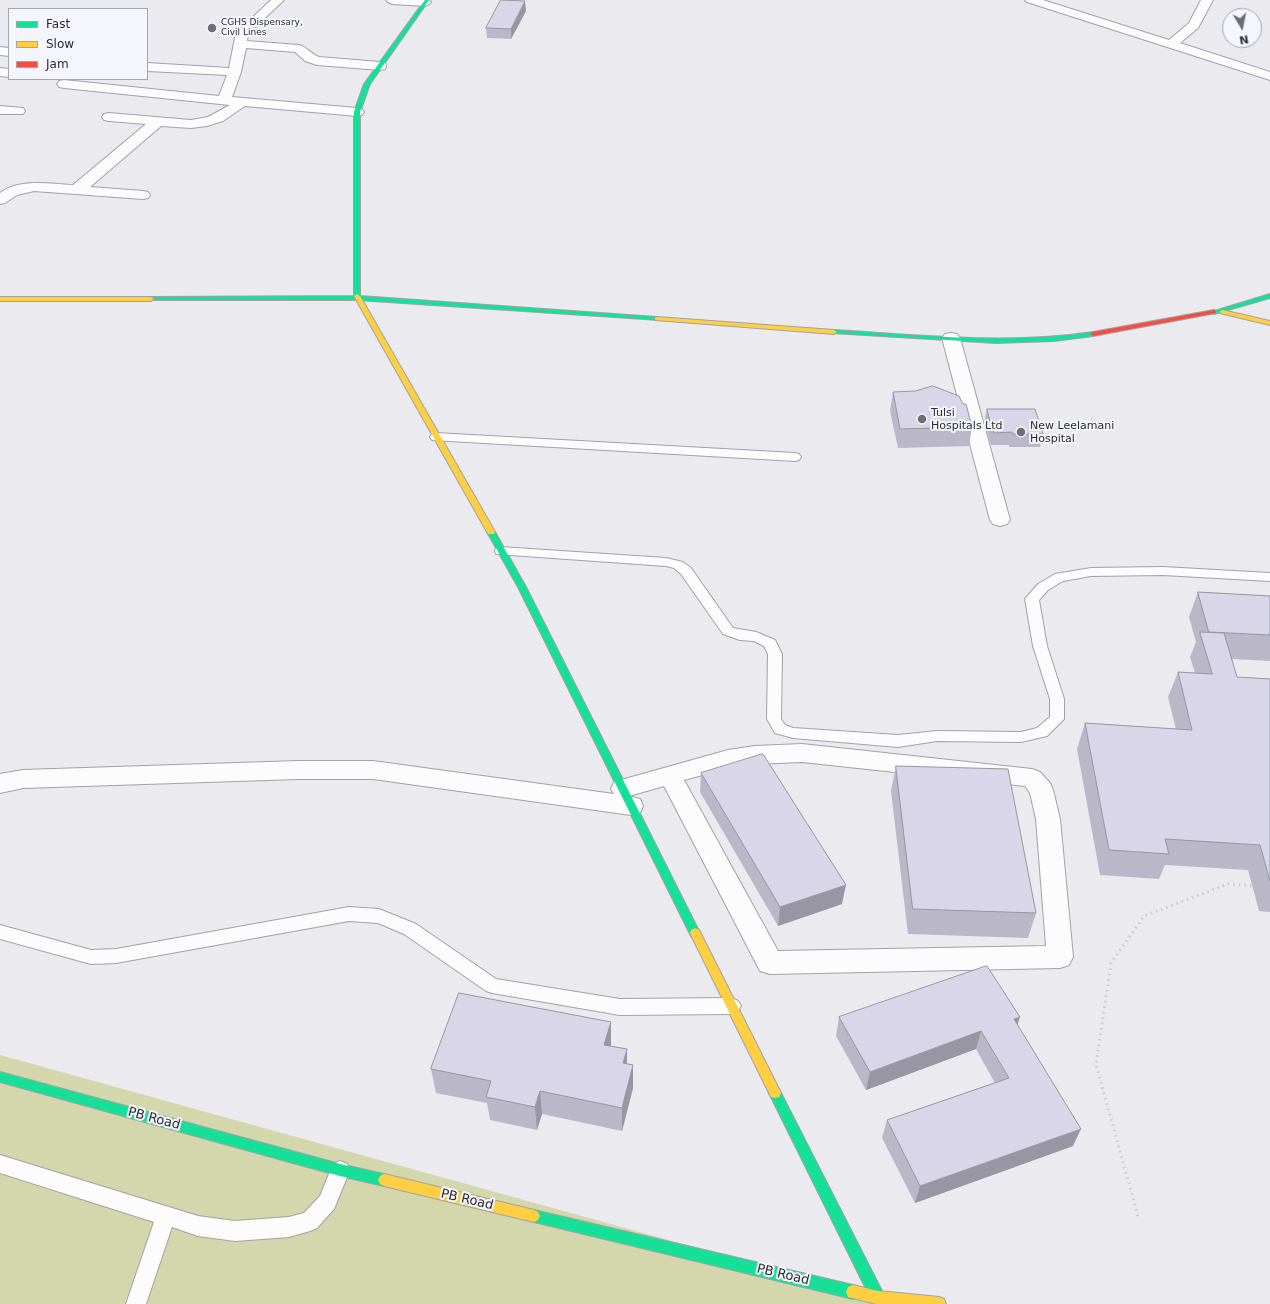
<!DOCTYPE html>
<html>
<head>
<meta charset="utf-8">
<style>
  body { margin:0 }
  #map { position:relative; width:1270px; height:1304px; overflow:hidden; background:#eaeaef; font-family:"DejaVu Sans",sans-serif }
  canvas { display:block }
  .legend { position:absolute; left:8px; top:8px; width:140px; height:72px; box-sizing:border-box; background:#f5f5fe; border:1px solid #a5a5ac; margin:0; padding:5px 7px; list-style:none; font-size:12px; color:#2c2c30 }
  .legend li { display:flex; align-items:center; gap:8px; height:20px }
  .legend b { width:20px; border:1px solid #a5a5ac }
  .north { position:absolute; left:1222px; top:8px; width:40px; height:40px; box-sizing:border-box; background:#f5f5fe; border:1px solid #a5a5ac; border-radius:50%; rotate:170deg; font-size:11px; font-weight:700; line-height:16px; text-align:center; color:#2c2c30 }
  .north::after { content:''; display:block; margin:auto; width:14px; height:18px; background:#6e6e73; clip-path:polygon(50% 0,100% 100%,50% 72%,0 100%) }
</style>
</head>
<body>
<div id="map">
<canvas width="1270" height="1304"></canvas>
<ul class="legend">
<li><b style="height:5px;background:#16e098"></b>Fast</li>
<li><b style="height:5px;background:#ffcf43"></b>Slow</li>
<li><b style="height:5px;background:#f24e42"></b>Jam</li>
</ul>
<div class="north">N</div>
</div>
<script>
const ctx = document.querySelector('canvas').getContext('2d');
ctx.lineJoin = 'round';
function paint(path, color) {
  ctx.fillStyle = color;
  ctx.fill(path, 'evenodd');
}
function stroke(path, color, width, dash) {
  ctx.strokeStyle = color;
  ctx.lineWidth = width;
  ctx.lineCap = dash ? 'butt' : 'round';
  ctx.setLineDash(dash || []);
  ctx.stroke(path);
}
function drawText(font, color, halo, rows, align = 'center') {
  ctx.font = font + ' "DejaVu Sans",sans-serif';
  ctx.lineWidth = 4;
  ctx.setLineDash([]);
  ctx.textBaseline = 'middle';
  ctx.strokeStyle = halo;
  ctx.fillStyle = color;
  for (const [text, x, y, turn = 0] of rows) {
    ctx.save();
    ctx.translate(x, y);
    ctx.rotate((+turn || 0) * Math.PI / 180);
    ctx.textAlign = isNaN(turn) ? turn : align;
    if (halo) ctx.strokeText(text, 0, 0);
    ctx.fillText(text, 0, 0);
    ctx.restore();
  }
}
const green = new Path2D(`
  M0,1055L878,1298L877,1304H0Z`);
const path = new Path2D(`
  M1138,1216L1096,1065L1111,963L1144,916L1228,884L1256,886`);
const lane = new Path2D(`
  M436,433L795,453L799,454L801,457L799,460L795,461L432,440L430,437L432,434Z
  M501,547L666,558L683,562L691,568L733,628L756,632L775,640L782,654L781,719L785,725L793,728L898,735L937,731L1021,732L1037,728L1050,717V699L1033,646L1025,599L1038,584L1055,574L1091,568L1163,567L1270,573V581L1163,575L1091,576L1063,581L1048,590L1039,600L1047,646L1064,699V719L1047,736L1021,742L937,741L898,747L793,738L775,733L767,719L768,654L764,646L754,641L740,640L723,634L681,574L674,568L666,566L496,554L495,551L496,548Z
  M349,907L379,909L416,924L496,979L620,999L732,998L738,1001L741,1006L738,1011L732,1014L620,1015L492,993L486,991L404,934L378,923L349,921L116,963L91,964L0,939V925L91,950L116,949Z
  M0,1155L198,1216L235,1221L289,1217L304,1213L320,1196L333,1164L340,1161L347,1164L350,1170L334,1209L317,1228L310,1231L289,1237L235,1241L198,1236L172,1227L146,1304H126L154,1222L0,1173Z`);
const street = new Path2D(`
  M271,0H284L248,34L247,41L299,45C307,47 311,54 319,57L380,62L385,63L386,66L385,69L380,70L317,65L305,61L295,52L246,48L241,72L232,97L357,108L362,109L364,112L362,115L357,116L245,106L223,121L207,126L191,128L161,126L90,187L143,191L148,192L150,195L148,198L143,199L34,191L17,195L5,203L0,204V193C20,178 50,184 73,185L146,124L109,121L104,120L102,117L104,114L109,113L191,120L208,117L230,105L64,88L59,87L57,84L59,81L64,80L219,96L227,75L147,71V63L229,68L236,33Z
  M386,0H429L431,2L429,4L425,6L392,4L388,2Z
  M1025,0H1043L1169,40L1189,23L1201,0H1213L1198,28L1180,43L1270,72V80L1027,2Z
  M0,47L9,48V56L0,55Z
  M0,68L9,69V77L0,76Z
  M0,106L23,108L25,111L23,114H0Z
  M951,333L957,334L960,338L1010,520L1007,524L1000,526L993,524L990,520L942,338L945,334Z
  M802,744L1032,769L1040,772L1050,783L1053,790L1060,819L1073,957L1069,965L1060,968L770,974L760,971L664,786L629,796L640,799L643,806L640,813L631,815L373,779H298L23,788L0,793V774L23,770L298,761H373L614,794L611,789L614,782L728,750L755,746ZM802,762L1025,786L1030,793L1036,819L1046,946L778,951L684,780L728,768L755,764Z`);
const fast = new Path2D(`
  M425,0H429L370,84L360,112V296L657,317L659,318V320L357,300H149L148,299L151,297L354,296V112L364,84Z
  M1270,294V298L1214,314L1211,312Z
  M834,330C920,335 1007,345 1093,332L1096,334L1093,336L1054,341L996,343L832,333L831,332Z
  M491,529L495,532L526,587L700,933L699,936L695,938L691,936L518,587L487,532Z
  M0,1072L340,1164L384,1174L388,1176L390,1180L388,1184L384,1186L340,1176L0,1082Z
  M775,1088L779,1089L883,1293L885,1298L883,1303L879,1304L873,1303L771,1097L769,1093L771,1089Z
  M534,1210L853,1285L858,1287L860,1292L858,1297L853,1299L534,1222L530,1220L528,1216L530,1212Z`);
const slow = new Path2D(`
  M357,294L360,296L495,532L494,534H488L487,532L354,296Z
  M0,297H151L154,299L151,301H0Z
  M1222,310L1270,321V325L1220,313V311Z
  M657,317L834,330L837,332L834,334L655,320V318Z
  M695,928L699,930L779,1089L781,1093L779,1097L775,1098L771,1097L690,933L691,930Z
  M384,1174L534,1210L538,1212L540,1216L538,1220L534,1222L384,1186L380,1184L378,1180L380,1176Z
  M853,1285L878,1291L939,1297L944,1299L946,1304H876L848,1297L846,1292L848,1287Z`);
const jam = new Path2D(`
  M1214,310L1216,311V313L1093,336L1090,334L1093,332Z`);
const wall = new Path2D(`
  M526,11L511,39L487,38L486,28Z
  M893,392L972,427L969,446L898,448L890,411Z
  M987,409L1043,434L1040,447H1009V445H991L984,421Z
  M1198,592L1270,596V661L1232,659L1237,677L1270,679V912L1259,911L1248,870L1165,865L1159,879L1100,875L1077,749L1085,723L1176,729L1168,697L1178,672L1195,673L1190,657L1196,642L1189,617Z
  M896,766L1036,913L1028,938L908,934L891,791Z
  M701,773L842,904L778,926L700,792Z
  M839,1017L1018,1026L1073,1146L915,1203L882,1138L887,1120L995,1083L976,1049L866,1090L836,1036Z
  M611,1022V1046L627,1049V1064L633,1065V1088L622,1131L542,1114L537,1130L490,1120L487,1103L436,1093L431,1069Z`);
const shadedWall = new Path2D(`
  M525,1L526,11L511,39V29Z
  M846,885L842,904L778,926L780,907Z
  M1020,1017L1014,1035V1019Z
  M611,1022V1046L604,1045Z
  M981,1031L976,1049L866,1090L870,1072Z
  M627,1049V1073L623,1063Z
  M633,1065V1088L622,1131V1108Z
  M540,1091L542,1114L537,1130L535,1107Z
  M1081,1129L1073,1146L915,1203L920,1186Z`);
const building = new Path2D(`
  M501,0L525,1L511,29L486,28Z
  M933,386L959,396L963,404H966L972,427L900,429L893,392L915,391Z
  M987,409H1035L1043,434H1012V432L994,433Z
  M1198,592L1270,596V635L1209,632Z
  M1200,632L1224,633L1237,677L1270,679V881L1260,845L1165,839L1169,854L1109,850L1085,723L1192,730L1178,672L1212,674Z
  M763,754L846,885L780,907L701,773Z
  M896,766L1008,769L1036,913L913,909Z
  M987,966L1020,1017L1014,1019L1081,1129L920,1186L887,1120L1009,1078L981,1031L870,1072L839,1017Z
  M459,993L611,1022L604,1045L627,1049L623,1063L633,1065L622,1108L540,1091L535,1107L486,1097L491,1081L431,1069Z`);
const markers = [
  [212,28,5,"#6e6e73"],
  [922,419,5,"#6e6e73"],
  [1021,432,5,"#6e6e73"]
];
const farPoinames = [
  ["CGHS Dispensary,",221,23],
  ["Civil Lines",221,33]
];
const poiNames = [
  ["Tulsi",931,413],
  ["Hospitals Ltd",931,426],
  ["New Leelamani",1030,426],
  ["Hospital",1030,439]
];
const nearStreetnames = [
  ["PB Road",154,1119,15],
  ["PB Road",467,1200,13],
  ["PB Road",783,1275,13]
];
paint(green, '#d3d7ab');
stroke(lane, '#a2a2a6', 2);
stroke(street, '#a2a2a6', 2);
stroke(fast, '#a2a2a6', 2);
stroke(slow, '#a2a2a6', 2);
stroke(jam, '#a2a2a6', 2);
stroke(path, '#cbcbcc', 3, [1.5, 4]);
paint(lane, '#fcfcfd');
paint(street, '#fcfcfd');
paint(fast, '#16e098');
paint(slow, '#ffcf43');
paint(jam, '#f24e42');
paint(wall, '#bab8c8');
paint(shadedWall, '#9796a2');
paint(building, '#d8d6e8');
stroke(building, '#9796a2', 1);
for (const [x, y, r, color] of markers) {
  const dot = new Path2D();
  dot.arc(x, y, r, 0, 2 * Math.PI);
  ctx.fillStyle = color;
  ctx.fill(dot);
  stroke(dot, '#f5f5fe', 1.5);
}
drawText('9px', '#2c2c30', '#f5f5fe', farPoinames, 'left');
drawText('11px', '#2c2c30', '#f5f5fe', poiNames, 'left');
drawText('13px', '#2c2c30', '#f5f5fe', nearStreetnames);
</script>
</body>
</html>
